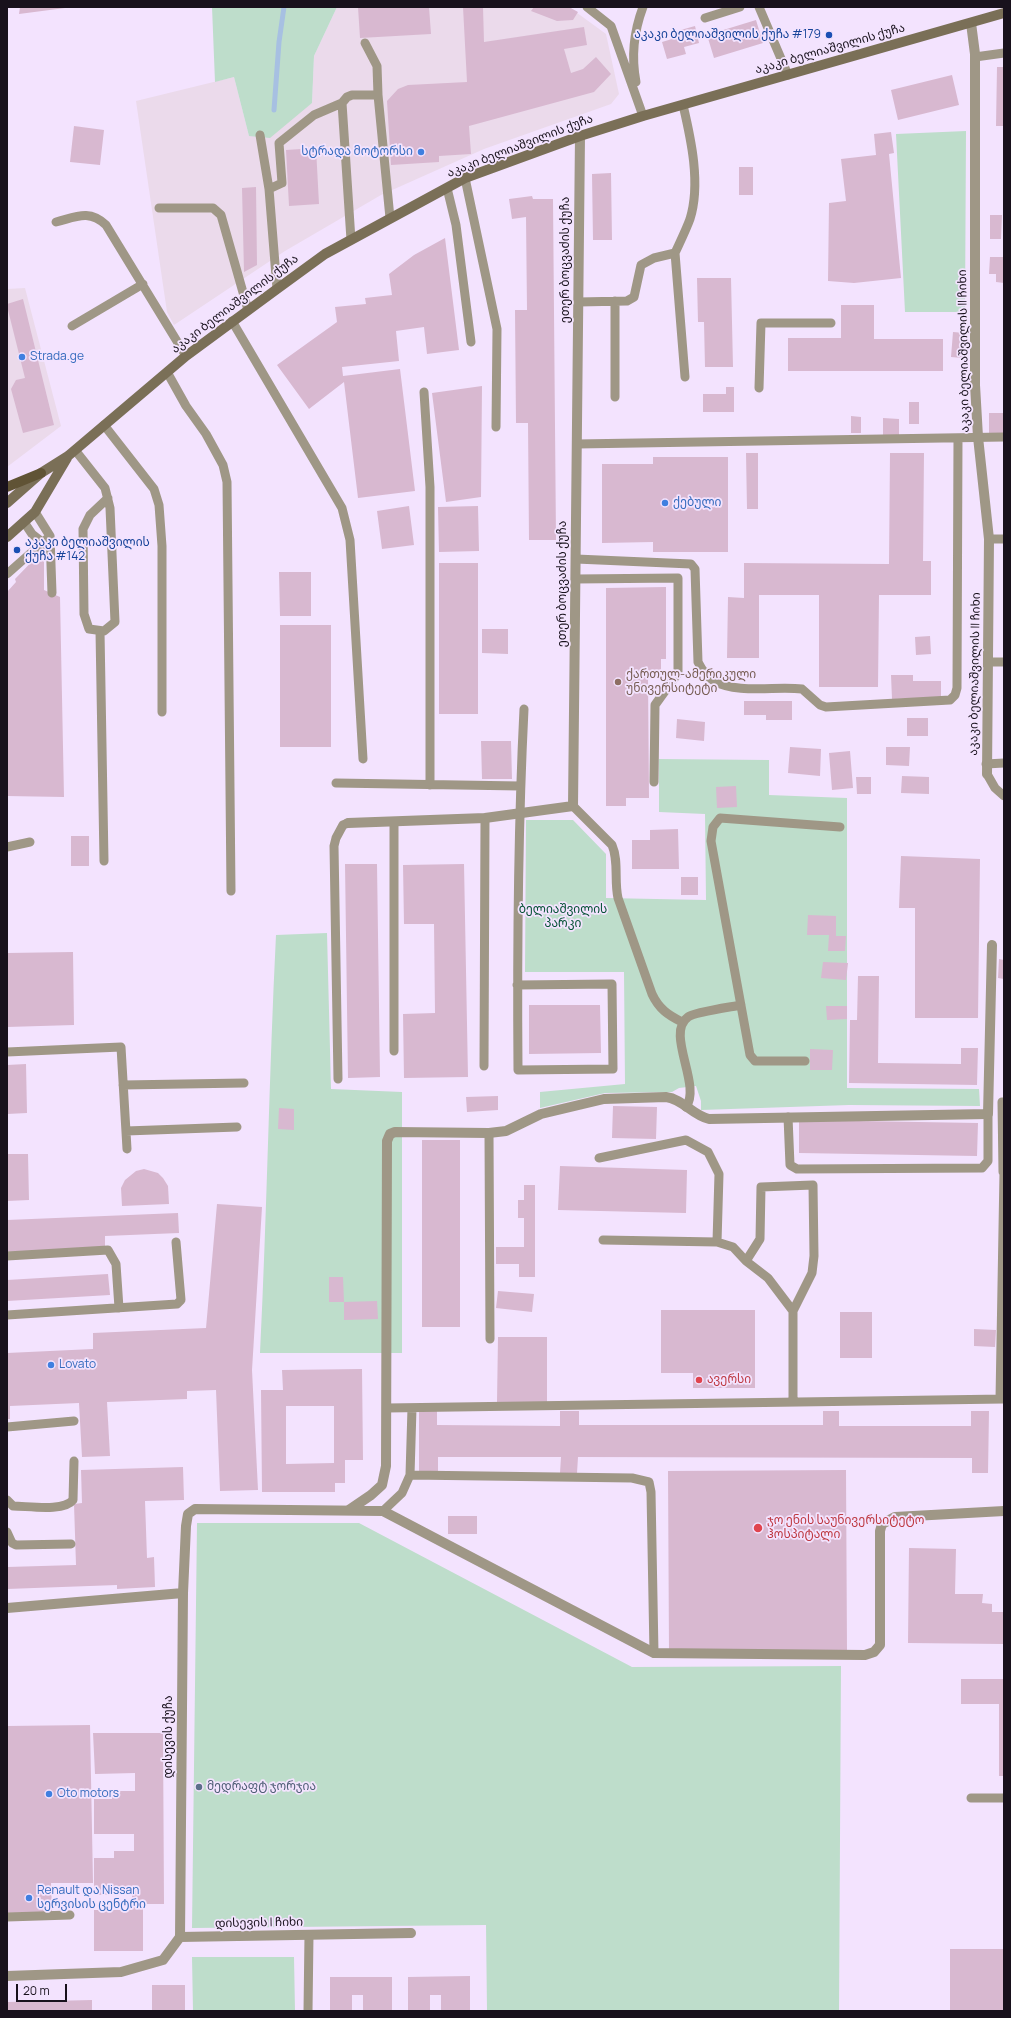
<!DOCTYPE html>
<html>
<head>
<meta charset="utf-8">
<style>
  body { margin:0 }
  #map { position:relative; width:1011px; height:2018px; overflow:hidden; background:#f3e3fe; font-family:Manrope,sans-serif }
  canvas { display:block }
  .frame { position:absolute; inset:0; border:8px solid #18111c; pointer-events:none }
  .scale { position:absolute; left:16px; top:1984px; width:51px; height:18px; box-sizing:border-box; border:2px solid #18111c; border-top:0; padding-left:5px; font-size:12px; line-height:14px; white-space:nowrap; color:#18111c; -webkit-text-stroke:3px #f3e3fe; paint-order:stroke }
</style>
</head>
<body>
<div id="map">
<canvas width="1011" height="2018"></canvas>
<div class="frame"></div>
<div class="scale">20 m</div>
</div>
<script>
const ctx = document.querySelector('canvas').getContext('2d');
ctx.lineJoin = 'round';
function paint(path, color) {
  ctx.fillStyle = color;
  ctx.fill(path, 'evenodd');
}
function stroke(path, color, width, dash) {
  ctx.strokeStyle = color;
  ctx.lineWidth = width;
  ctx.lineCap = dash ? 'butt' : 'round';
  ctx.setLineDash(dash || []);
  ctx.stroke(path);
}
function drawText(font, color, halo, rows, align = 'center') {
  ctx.font = font + ' Manrope,"Noto Sans Georgian",sans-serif';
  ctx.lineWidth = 3.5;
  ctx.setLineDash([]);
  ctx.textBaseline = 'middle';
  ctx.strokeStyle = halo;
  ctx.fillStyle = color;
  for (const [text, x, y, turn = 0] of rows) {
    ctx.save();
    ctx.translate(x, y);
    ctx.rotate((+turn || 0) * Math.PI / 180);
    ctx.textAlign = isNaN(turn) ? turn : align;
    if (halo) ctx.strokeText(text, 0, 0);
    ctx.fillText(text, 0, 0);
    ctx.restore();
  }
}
const commercial = new Path2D(`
  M337,7H569L606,34L619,94L611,104L484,149L381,195L285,251L174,325L167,312L136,101L234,77L249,136L312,103L314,56Z
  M25,288L61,426L7,467V289Z`);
const green = new Path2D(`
  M212,7H337L314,56L312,103L270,138L249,136L234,77L215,82Z
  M966,131L965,312H905L896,134Z
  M659,759L769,760V795L847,798V1088L979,1089L980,1106L849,1105L701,1110V1101L696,1086L679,1088L672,1092L605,1093L540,1108V1092L625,1084L624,972H525L526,820H573L606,854V898L706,900L705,814L659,812Z
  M327,933L331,1089L402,1092V1353H260C267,1214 269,1074 276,935Z
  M197,1523H359L632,1667L841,1666L839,2011H487L486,1925L192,1928Z
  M192,1957H294L295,2011H193Z`);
const stream = new Path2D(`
  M274,110L279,42L284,7`);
const building = new Path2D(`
  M20,7H65V8L19,14Z
  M358,7H429L431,34L360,38Z
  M463,7H483L484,42L584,27L587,45L564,49L571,73L583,69L596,57L611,74L594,92L469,126L471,154L439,156V162L391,165L387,101L398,89L408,85L467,82Z
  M534,7H569L578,12L573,20L557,21L531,11Z
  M756,20L763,43L714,58L707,35Z
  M695,26L699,43L684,47L686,54L667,59L662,42L672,39L670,33Z
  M997,67H1004V126H996Z
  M952,75L959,105L898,120L891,90Z
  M74,126L104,130L100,165L70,162Z
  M891,132L894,153L889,154L901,278L854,283L828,281L829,203L846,201L841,159L876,155L874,134Z
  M316,148L319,204L289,206L286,150Z
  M739,167H753V195H739Z
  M611,173L612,240H593L592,174Z
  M256,187L257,265L244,272L242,188Z
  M532,196L533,199H553L556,540H529L528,423H516L515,310H527L526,217L512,219L509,199Z
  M990,215H1002L1001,239H990Z
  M445,238L459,350L427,354L424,327L396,331L399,361L342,367L343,376L400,369L415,491L358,498L344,382L309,409L277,365L337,322L335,307L366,304L365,298L392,295L389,274L414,255Z
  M990,257H1004V283L996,282V274H989Z
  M697,278H731L733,367H705L704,322H698Z
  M23,299L54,425L23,433L11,389L16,380L25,378L7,306V304Z
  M841,305H874V339H943V371H788V338H841Z
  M953,332L965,333L963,358L951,357Z
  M482,386L481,497L446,502L432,393Z
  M726,387H734V412H703V394H726Z
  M909,402H919V424H909Z
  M989,413H1004V434H989Z
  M851,416L861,417V433H851Z
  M883,418L899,419V437L883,436Z
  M746,453H758V509H747Z
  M890,453H924L923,561H931V595H879L878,687H819V595H759V658H727L728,597L744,598V563L889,564Z
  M653,457H728V552H653V542L602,543V464H653Z
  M409,506L414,545L382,549L377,511Z
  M478,506L479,551L439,552L438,507Z
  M44,549V590L60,597L64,797L7,796V592L16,582L15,579Z
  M439,563H478V714H439Z
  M279,572H311V616H280Z
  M666,587V659H661V677H648L649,798H626V806H606V588Z
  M280,625H331V747H280Z
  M482,629H508V654L482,653Z
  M930,636L931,654L916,655L915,637Z
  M891,675H913V681H941V698L892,699Z
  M744,701H792V720H766V715H744Z
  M907,718H928V736H907Z
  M677,719L705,722L704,741L676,738Z
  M481,741H511L512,779H482Z
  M790,747L821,749L820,776L788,773Z
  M886,747H910L909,766L886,765Z
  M850,751L853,788L832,790L829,753Z
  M902,776L929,777V794L901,793Z
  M856,777H871V794H857Z
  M736,786L737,807L717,808L716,787Z
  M678,829L679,869H632V840H650V830Z
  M71,836H89V866H71Z
  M901,856L980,859L978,1018H915V908H899Z
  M345,864H377L380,1077L348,1078Z
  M464,864L468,1077L404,1078L403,1014L435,1013L434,924H404L403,865Z
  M681,877H698V895H681Z
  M808,915L836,916V936H846L845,951H828L829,935H807Z
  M73,952L74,1025L7,1027V953Z
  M999,959L1004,960V979L998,978Z
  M823,962L848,963L846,980L821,978Z
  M858,976H879L878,1063L961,1064V1048H978L977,1085L849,1083L850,1020H857Z
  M529,1005H600L601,1053L529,1054Z
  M826,1006H847V1019L827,1020Z
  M810,1049L833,1050L832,1070H810Z
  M26,1064L27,1113L7,1114V1065Z
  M498,1096V1110L467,1112L466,1097Z
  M613,1106L657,1107L656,1139L612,1138Z
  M279,1108L294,1109V1130L278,1129Z
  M799,1120L978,1123L977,1156L799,1153Z
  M422,1140H460V1327H422Z
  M7,1154H28L29,1200L7,1201Z
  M560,1166L687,1170L686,1213L558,1210Z
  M144,1169L158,1173L163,1178L168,1186L169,1204L122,1206L121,1188L125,1180L136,1171Z
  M524,1185H535V1277H519V1264H496V1247H524V1218H518V1200H524Z
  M217,1204L262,1207L252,1370L258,1490L220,1491L216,1390L187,1391V1399L107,1402L110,1456L82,1457L79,1403L10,1406V1419H7V1353L93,1349V1333L206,1328Z
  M178,1213L179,1233L105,1236V1247L7,1252V1220Z
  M108,1274L110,1295L7,1301V1280Z
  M329,1277H343L344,1302L377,1301L378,1319L344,1320V1302H329Z
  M498,1291L534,1294L532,1312L496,1308Z
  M661,1310H755V1388H693V1373H661Z
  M840,1312H872V1358H840Z
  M974,1329L996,1330L995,1347L974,1346Z
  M498,1337H547V1402H497Z
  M362,1369L363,1460H345V1483H335V1492H262L261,1390H283L282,1370ZM286,1406H334V1463L286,1464Z
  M419,1409H437V1425L560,1426V1411H579V1425H823V1411H839V1426H971V1411H989L988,1473H972V1458L578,1457L577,1473H560L561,1457H438V1475L419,1474Z
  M183,1467L184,1500L145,1501L147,1558L154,1557L155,1587L117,1589V1585L7,1589V1567L76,1565L74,1504L82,1503L81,1470Z
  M846,1470L847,1651L669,1652L668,1471Z
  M448,1516H477V1534H448Z
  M909,1548L956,1549L955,1594H983L982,1603L992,1604V1612H1003V1644L908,1643Z
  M961,1679H1004V1776H999V1704H961Z
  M90,1725L93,1883H51L52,1912L7,1913V1726Z
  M93,1733H163L164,1904H143V1951H94V1910H132V1894L94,1895V1858H114V1851H134V1834H94V1799H112V1791H135V1773L95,1774Z
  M950,1949H1004V2011H950Z
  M470,1976V2011H441V1995H430V2011H408V1977Z
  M330,1977H392V2011H363V1995H352V2011H330Z
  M152,1985H185V2011H152Z
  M92,2000V2011H8V2002Z`);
const service = new Path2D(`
  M587,7L611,26L643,116
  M759,7L788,75
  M705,18L740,7
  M365,43L377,66L378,95
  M975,57L1004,53
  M636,82C631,56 634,31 643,7
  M342,103L351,240
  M260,135L269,189L277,289
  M465,178L497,329L496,427
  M447,188L456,225L471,342
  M269,189L282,183L279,143L314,115L342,103L347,97L352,95H378L390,218
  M159,208H213L221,215L248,310
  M56,222C76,217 89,209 106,225L186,356
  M675,253L685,377
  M615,301V397
  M578,302L627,301L634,297L641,265L654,258L675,253C680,242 686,230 690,219C701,184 691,139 683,105
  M232,321L342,508L350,540L363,759
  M72,326L143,284
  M167,372L186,406L206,434L223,465L227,482L231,891
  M759,388L761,323H831
  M424,392L430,487V785
  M104,425L154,489L159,505L162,546V712
  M577,444L1004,437
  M75,450L105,488L110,508L115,622L104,631L89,629L84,614L83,529L90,515L108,498
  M24,522L32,534L46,545
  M50,536L52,593
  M989,539H1004
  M576,559L691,564L695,569L698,662C702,670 707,677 714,681C737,694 776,686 802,689L820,705L826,707L950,700L955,695L957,688L958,438
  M7,574L50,536L35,512
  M576,579L678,578V673L655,705L654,782
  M100,631L104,861
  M989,662H1004
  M986,764L1004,763
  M987,774L995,788L1004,796
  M336,783L520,786
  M573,806L612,845C619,861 614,881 618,898L652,994C659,1009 668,1015 682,1022
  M394,823V1051
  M7,847L30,842
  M517,985L612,984L613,1069L518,1070C517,949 518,829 524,709
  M7,1052L121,1047L127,1149
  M805,1061H755L750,1055L711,841L713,827L720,818L840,827
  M484,1066L485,818
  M338,1079L334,846L336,838L343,825L348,823
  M123,1085L244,1083
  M686,1107C702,1085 665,1033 688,1017C694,1012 731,1007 741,1005
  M788,1117L790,1165L797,1169L982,1168L988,1161V1114
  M126,1131L237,1127
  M489,1133L490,1339
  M599,1158L686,1140L708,1152L719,1174L717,1242
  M1003,1172L1002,1102H1004
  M603,1240L717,1242L733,1247L746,1261L768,1278L793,1311L812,1273L814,1256L813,1185L761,1187L760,1239L746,1261
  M7,1256L108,1250L116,1264L119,1308
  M793,1311V1401
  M7,1315L177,1304L181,1300L176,1242
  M1000,1399L1004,1172
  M387,1408L1004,1399
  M7,1427L74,1421
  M410,1475L632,1478L649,1482L651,1492L654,1653
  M7,1500L13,1506C28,1506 64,1512 73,1500L74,1461
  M383,1511L402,1493L410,1475L412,1408
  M7,1532L12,1543L16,1545L71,1544
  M971,1798H1004
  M7,1917L70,1915
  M308,2011L309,1935`);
const minor = new Path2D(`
  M971,23L975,54V385L978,437L989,539L987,774
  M348,823L485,818L573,806L580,136
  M349,1510L371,1495L382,1485L386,1466L387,1141L390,1134L395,1132L489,1133L506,1131L541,1114L604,1099L666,1097C683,1099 692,1115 709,1119L988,1114L992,945
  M7,1608L183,1593
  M180,1937L411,1933
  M7,1976L121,1972L163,1960L180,1937L183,1593L186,1526L188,1514L195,1509L383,1511L654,1653L865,1655L874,1652L880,1645V1531L882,1524L895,1517L1004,1511`);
const secondary = new Path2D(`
  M7,503L41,473L68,456L186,356L277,289L325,254L465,178L580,136L643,116L1004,13
  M7,537L35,512L67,458`);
const primary = new Path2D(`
  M7,487L41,473`);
const markers = [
  [829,35,4,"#1a4fb4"],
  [421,152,4,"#3f7fe0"],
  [22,357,4,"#3f7fe0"],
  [665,503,4,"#3f7fe0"],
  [17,550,4,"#1a4fb4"],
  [618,682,4,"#8d6e63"],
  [51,1365,4,"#3f7fe0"],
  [699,1380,4,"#e0444e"],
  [758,1528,5,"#e0444e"],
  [199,1787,4,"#5c6f8a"],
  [49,1794,4,"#3f7fe0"],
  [29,1898,4,"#3f7fe0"]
];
const transitNames = [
  ["აკაკი ბელიაშვილის ქუჩა #179",821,35],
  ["აკაკი ბელიაშვილის",25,543,"left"],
  ["ქუჩა #142",25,557,"left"]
];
const streetNames = [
  ["აკაკი ბელიაშვილის ქუჩა",830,49,-16],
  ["აკაკი ბელიაშვილის ქუჩა",520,146,-21],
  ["ეთერ ბოცვაძის ქუჩა",566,260,-90],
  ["აკაკი ბელიაშვილის ქუჩა",235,304,-37],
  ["აკაკი ბელიაშვილის II ჩიხი",964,351,-91],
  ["ეთერ ბოცვაძის ქუჩა",563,584,-90],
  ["აკაკი ბელიაშვილის II ჩიხი",975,674,-89],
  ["დისევის ქუჩა",169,1737,-90],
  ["დისევის I ჩიხი",259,1923,-1]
];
const shopNames = [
  ["სტრადა მოტორსი",413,152,"right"],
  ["Strada.ge",30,357],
  ["ქებული",673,503],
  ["Lovato",59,1365],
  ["Oto motors",57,1794],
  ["Renault და Nissan",37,1891],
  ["სერვისის ცენტრი",37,1905]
];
const educationNames = [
  ["ქართულ-ამერიკული",626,675],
  ["უნივერსიტეტი",626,689]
];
const parkNames = [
  ["ბელიაშვილის",563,910],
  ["პარკი",563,924]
];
const healthNames = [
  ["ავერსი",707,1380],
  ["ჯო ენის საუნივერსიტეტო",767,1521],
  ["ჰოსპიტალი",767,1535]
];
const serviceNames = [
  ["მედრაფტ ჯორჯია",207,1787]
];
paint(commercial, '#ebdaeb');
paint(green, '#beddcb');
stroke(stream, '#a7c0e2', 5);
paint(building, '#d8b8d0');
stroke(service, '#9f9786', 9);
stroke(minor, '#9f9786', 10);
stroke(secondary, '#7a6f57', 10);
stroke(primary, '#605335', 10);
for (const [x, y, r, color] of markers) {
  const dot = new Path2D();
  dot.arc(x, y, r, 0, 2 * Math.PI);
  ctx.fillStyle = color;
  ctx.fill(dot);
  stroke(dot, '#f3e3fe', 1.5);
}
drawText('12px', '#164399', '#f3e3fe', transitNames, 'right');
drawText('12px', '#18111c', '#f3e3fe', streetNames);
drawText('12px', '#366cbe', '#f3e3fe', shopNames, 'left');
drawText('12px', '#785e54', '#f3e3fe', educationNames, 'left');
drawText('12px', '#045234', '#f3e3fe', parkNames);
drawText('12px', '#be3a42', '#f3e3fe', healthNames, 'left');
drawText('12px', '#4e5e75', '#f3e3fe', serviceNames, 'left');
</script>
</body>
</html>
